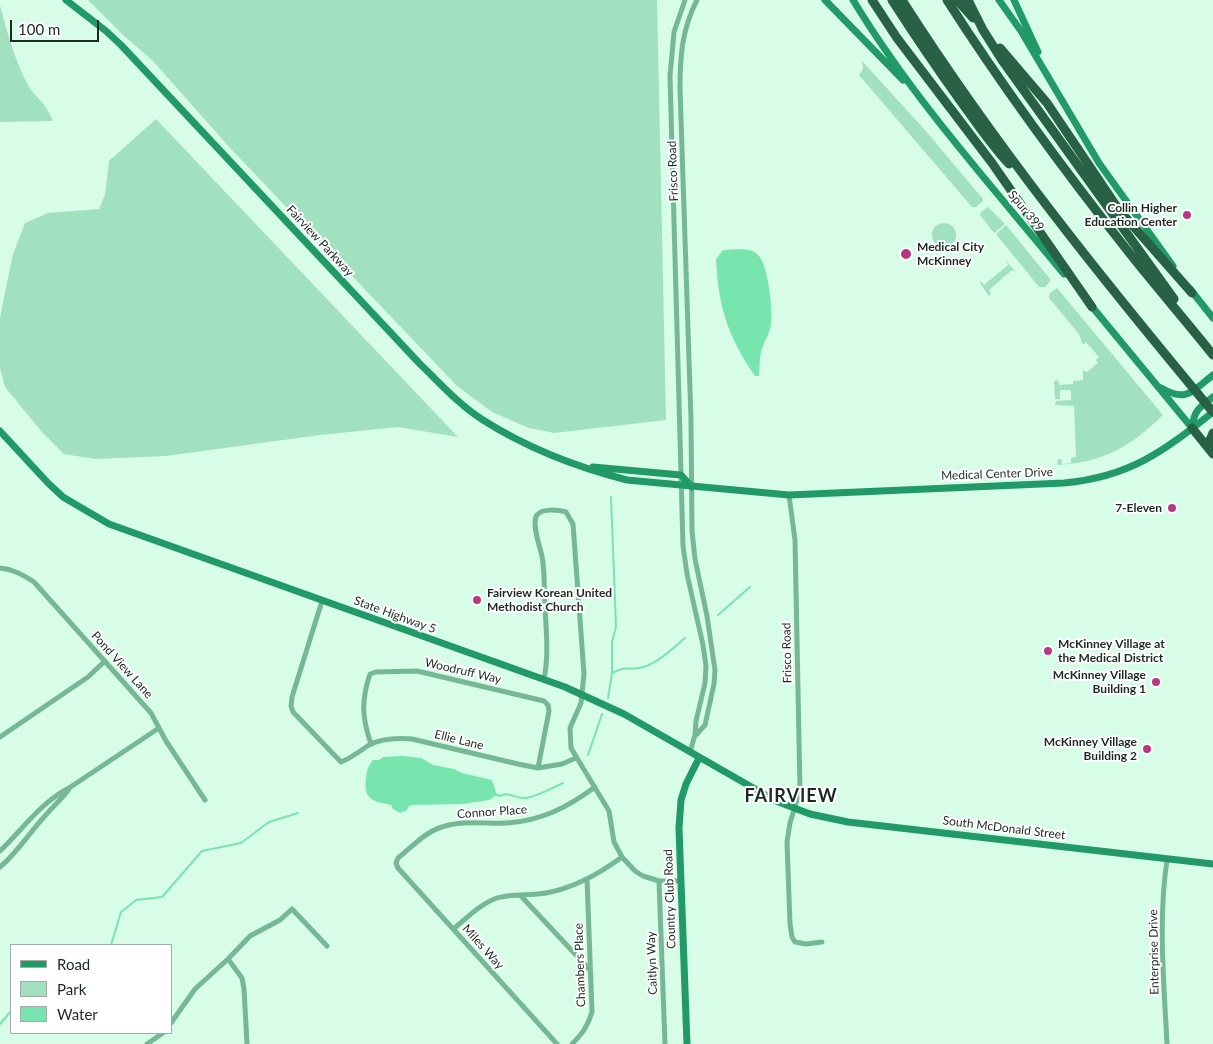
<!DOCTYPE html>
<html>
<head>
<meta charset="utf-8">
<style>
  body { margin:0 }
  #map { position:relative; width:1213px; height:1044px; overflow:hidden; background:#d7fce7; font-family:Lato,sans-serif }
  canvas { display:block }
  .legend { position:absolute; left:10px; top:944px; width:162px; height:90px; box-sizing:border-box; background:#fff; border:1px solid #a5aaa7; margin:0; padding:6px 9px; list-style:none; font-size:15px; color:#1d2a23 }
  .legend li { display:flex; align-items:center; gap:10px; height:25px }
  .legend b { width:25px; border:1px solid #a5aaa7 }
  .scale { position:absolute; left:10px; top:20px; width:89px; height:22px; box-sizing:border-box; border:2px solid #1d2a23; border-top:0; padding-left:6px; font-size:15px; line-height:18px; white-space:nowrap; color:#1d2a23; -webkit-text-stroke:4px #fff; paint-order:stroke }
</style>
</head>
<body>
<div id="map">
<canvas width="1213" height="1044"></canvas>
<ul class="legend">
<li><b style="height:6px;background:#219a68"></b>Road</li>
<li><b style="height:14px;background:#a2e1bf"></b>Park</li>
<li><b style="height:14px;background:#78e5af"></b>Water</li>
</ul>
<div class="scale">100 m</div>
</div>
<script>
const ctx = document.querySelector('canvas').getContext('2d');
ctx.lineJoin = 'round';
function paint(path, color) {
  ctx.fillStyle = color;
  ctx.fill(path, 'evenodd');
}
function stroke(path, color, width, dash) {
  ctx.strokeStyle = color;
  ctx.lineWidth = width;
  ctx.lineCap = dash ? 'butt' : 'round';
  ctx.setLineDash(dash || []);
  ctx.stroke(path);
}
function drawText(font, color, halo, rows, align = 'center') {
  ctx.font = font + ' Lato,sans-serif';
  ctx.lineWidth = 4;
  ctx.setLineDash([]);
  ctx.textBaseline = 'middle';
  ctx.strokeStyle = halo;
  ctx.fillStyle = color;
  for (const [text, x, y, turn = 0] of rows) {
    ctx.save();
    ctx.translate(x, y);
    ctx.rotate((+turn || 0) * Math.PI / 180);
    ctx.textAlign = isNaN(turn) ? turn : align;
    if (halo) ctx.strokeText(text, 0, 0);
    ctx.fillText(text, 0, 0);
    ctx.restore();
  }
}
const green = new Path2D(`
  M88,0H657L666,420L554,433L529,428L492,412L457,386L231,149L152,60L124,36Z
  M0,5C7,32 14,58 27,83C35,98 46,102 53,121L0,122Z
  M862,61L925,130L983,199V201L976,207H972L859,75L863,69Z
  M156,119L458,437L398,427L320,435L166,456L95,459L64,454L42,432L5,387L0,368V319L2,307L13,254L25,223L48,213L99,209L105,195L109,161Z
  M988,207L1005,224L994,233L980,215L981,212Z
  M932 235a12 12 0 1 1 24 0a12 12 0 1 1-24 0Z
  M1006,225L1051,280L1045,287H1039L996,234Z
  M1006,261L1016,272L1012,270L989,290L991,294L989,296L980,283L982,282L984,285L1008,265Z
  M1057,288L1163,415C1130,447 1104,462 1058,465L1057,461L1059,459H1061L1062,464L1071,463V458L1076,457L1074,406L1055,405L1056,401L1071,400V390H1060V399H1055L1054,381L1058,380L1059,385L1073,384V381L1083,380V370L1087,372L1098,363L1096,360L1099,357L1086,342L1083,345L1079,334L1049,298L1050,293Z`);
const water = new Path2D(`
  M723,250C734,250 749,247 757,254C768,261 773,311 771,324C770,333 766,338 763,346C759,355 760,367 759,376H755C728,337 718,306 716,259Z
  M403,756L421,758L433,765L454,769L462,773L492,780L497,795L489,800L462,804L410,805L406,811L400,813L393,809L391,805C373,801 363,800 366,778C367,770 368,766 373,760H379L383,757Z`);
const stream = new Path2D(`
  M611,497L616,627L612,642V673
  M718,615L750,587
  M608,698L612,673C626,666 625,670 639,668C655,666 673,648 685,638
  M588,755L602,714
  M497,795L499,796C512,791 514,799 526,798C539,796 552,788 563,783
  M111,945L121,912L136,900L162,897L202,851L241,843L269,822L298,813
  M0,1024L11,1011`);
const street = new Path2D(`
  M685,0L674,32L670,76L683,546L687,574L703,645L706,666L705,683L696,721L695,735L690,752
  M789,495L795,540L800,790L790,823L787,842L790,924L792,937L795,942L806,944L822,942
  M0,568C13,569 23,575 34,582L151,713L166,741L205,800
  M322,601L292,697L291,706L293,712L341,762C351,758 360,751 369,745C382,738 398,738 412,739L518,764L538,768L562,764L576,758
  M544,679C549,655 546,630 545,606C544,590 545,572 542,556C540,547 531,523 537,515C542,508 559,510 566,512L573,524L584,674L581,703L570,728L571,748L609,811L614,842L622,857L635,871L643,876L659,881H681
  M696,735L705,725L714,684L715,670L707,616L695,559L692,531L691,419L680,88C680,56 682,29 697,0
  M0,737L88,677L105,661
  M371,744C362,718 361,701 370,674L376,672L417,671L544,701L548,705L549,711L538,768
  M0,851C23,829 40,803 69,788L159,728
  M0,867C18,852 29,833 45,816C53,806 62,799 69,789
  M659,881L665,1044
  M520,895L590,970
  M453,929C467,918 480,904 497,898C512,893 530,896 546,893C574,888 599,874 622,857
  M228,959L242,978L244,989L247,1044
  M171,1023L195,989L228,959L250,936L280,920L292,909L327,946
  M147,1044L163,1033
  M557,1044L398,868L396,863L398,858C412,847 425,832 442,827C462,820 486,824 507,823C541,821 568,807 595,787
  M572,1044C582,1034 588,1026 592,1012L587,879
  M1167,1044C1164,983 1158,920 1167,860`);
const secondary = new Path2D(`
  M66,0L106,31L121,45L420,364C440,383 459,405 483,420C527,448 576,467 627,480L789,495L1064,483C1130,477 1164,451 1213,412
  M825,0L903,80
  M853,0C913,99 991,185 1064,274
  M999,0L1021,31L1099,163L1173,266
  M1014,0L1038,52
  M1190,289L1213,318
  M1089,303L1192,428
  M1161,388C1187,403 1192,391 1213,375
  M1192,428C1194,410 1199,408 1213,397
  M0,431L48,483L63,497L109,524L565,687L624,714L776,801L810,814L848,822L1213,864
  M593,467L681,475L692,487
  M687,1044L679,828L681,800L686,784L699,758`);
const highway = new Path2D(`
  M872,0L897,38L992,163L1092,307
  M892,0C915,36 939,71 964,106C978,125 992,146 1009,164
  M902,0C995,146 1103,280 1213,412
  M947,0C1004,89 1066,173 1131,255C1158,289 1186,321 1213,355
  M957,0L973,18
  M968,0L983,30L1002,60L1174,299
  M1000,48L1047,103L1119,210L1192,293
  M1192,428L1213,454
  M1210,450V440L1213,433`);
const markers = [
  [1187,215,5,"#b73781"],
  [906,254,6,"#b73781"],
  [1172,508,5,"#b73781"],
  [477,600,5,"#b73781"],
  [1048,651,5,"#b73781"],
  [1156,682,5,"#b73781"],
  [1147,749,5,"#b73781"]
];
const streetNames = [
  ["Frisco Road",673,171,-92],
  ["Spur 399",1026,211,50],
  ["Fairview Parkway",320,241,47],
  ["Medical Center Drive",997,474,-2],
  ["State Highway 5",395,615,20],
  ["Frisco Road",787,653,-91],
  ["Pond View Lane",122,665,48],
  ["Woodruff Way",463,671,13],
  ["Ellie Lane",459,740,14],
  ["Connor Place",492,812,-4],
  ["South McDonald Street",1004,828,7],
  ["Country Club Road",670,899,-92],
  ["Miles Way",483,947,48],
  ["Enterprise Drive",1154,952,-91],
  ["Caitlyn Way",652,963,-92],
  ["Chambers Place",580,965,-92]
];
const poiNames = [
  ["Collin Higher",1177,208],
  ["Education Center",1177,222],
  ["Medical City",917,247,"left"],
  ["McKinney",917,261,"left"],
  ["7-Eleven",1162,508],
  ["Fairview Korean United",487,593,"left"],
  ["Methodist Church",487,607,"left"],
  ["McKinney Village at",1058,644,"left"],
  ["the Medical District",1058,658,"left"],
  ["McKinney Village",1146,675],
  ["Building 1",1146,689],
  ["McKinney Village",1137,742],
  ["Building 2",1137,756]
];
const districtNames = [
  ["FAIRVIEW",791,796]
];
paint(green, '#a2e1bf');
paint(water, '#78e5af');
stroke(stream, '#78e5af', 2);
stroke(street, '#76b895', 5);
stroke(secondary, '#219a68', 7);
stroke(highway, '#286146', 9);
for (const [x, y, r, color] of markers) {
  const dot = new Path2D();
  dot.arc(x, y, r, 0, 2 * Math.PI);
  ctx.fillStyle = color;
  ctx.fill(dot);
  stroke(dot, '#fff', 2);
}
drawText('12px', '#1d2a23', '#fff', streetNames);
drawText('bold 12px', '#1d2a23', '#fff', poiNames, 'right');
ctx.letterSpacing = '1px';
drawText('bold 18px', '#1d2a23', '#fff', districtNames);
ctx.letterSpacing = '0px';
</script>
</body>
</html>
